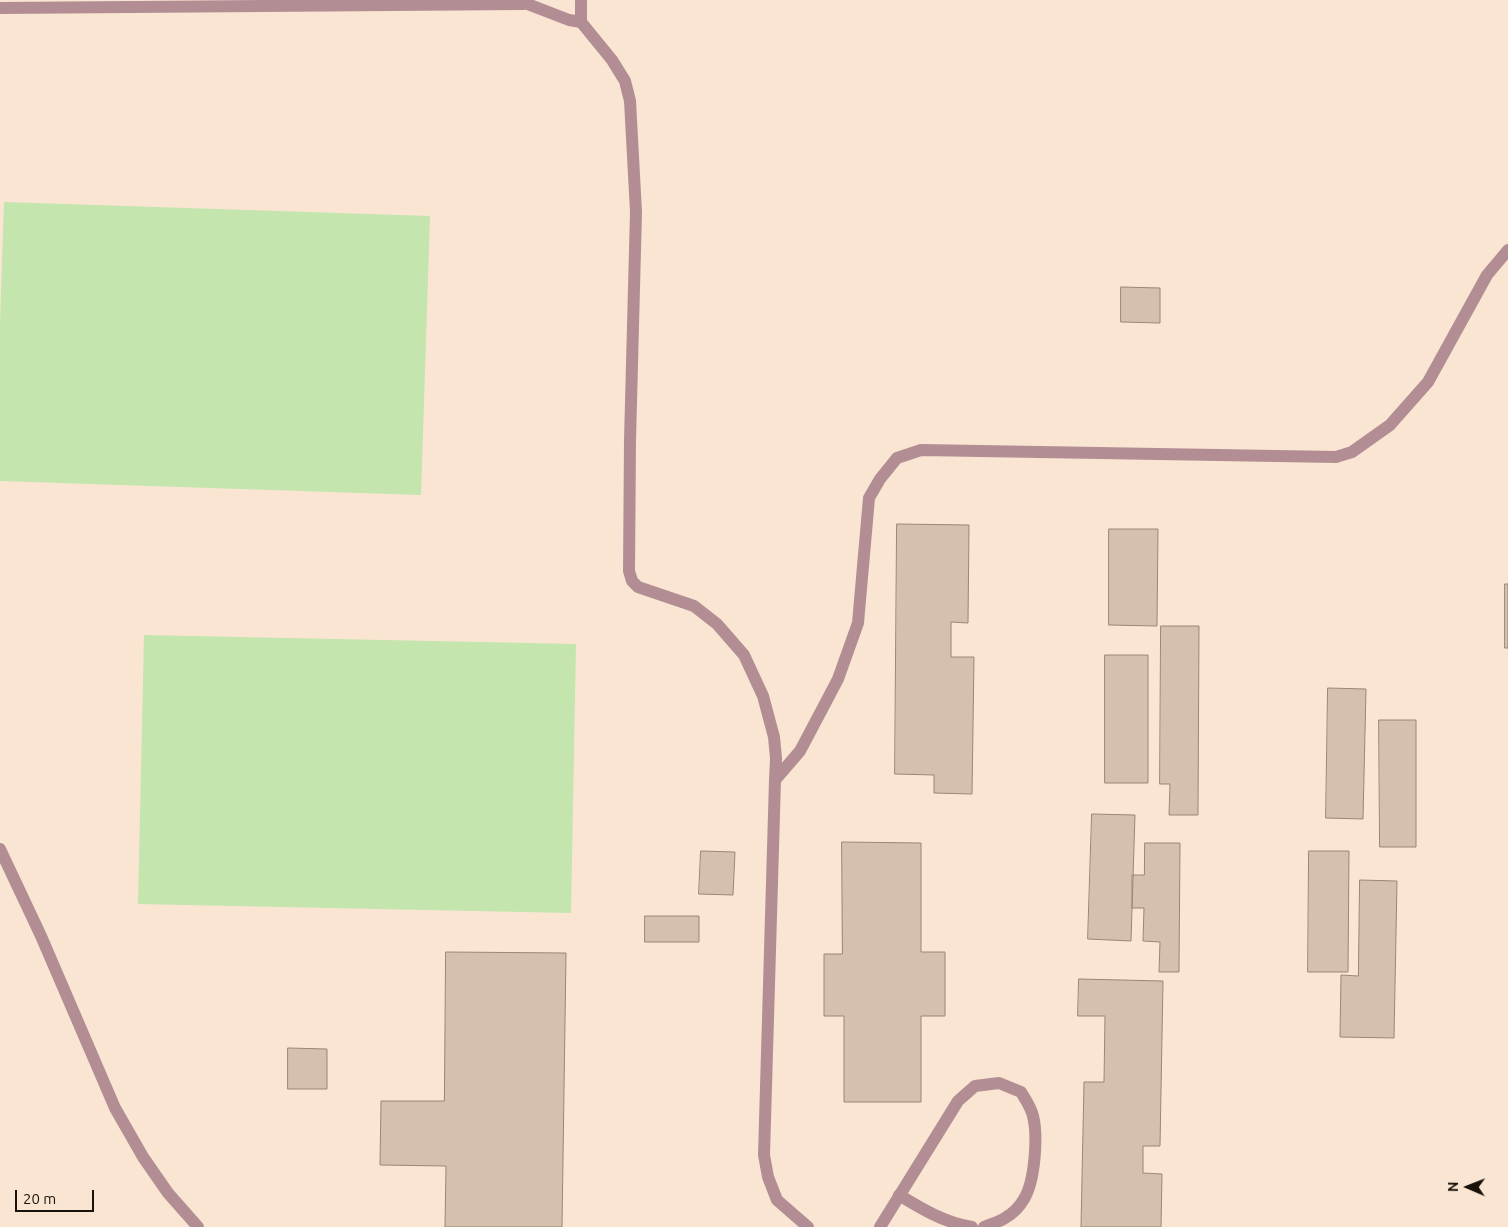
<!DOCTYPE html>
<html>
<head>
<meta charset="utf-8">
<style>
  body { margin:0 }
  #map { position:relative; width:1508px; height:1227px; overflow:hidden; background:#fae5d2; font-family:Ubuntu,sans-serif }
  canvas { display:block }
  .north { position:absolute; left:1443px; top:1162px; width:50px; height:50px; -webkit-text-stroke:4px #fae5d2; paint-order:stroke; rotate:271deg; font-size:14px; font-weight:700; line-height:20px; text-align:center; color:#19120b }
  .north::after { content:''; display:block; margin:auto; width:18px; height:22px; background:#19120b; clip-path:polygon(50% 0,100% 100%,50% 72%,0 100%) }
  .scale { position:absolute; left:15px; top:1190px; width:79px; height:22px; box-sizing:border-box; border:2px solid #19120b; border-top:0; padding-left:6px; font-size:15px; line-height:18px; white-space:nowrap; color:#19120b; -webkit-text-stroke:4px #fae5d2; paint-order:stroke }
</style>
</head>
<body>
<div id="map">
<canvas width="1508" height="1227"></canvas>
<div class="north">N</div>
<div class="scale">20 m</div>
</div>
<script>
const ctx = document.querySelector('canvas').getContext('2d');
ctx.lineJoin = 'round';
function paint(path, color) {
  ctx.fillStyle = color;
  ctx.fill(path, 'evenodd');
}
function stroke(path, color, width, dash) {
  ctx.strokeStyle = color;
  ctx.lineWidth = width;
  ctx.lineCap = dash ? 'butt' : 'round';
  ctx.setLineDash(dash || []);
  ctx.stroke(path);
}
const green = new Path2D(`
  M4,202L430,216L421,495L0,481V323Z
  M144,635L576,644L571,913L138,904Z`);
const building = new Path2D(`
  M1121,287L1160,288V323L1121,322Z
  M897,524L969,525L968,623L951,622V657H974L972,794L934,793V775L895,774Z
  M1109,529H1158L1157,626L1109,625Z
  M1505,584H1508V648H1505Z
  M1161,626H1199L1198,815H1169L1170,784H1160Z
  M1105,655H1148V783H1105Z
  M1328,688L1366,689L1363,819L1326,818Z
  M1379,720H1416V847H1380Z
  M1092,814L1135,815L1131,941L1088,939Z
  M842,842L921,843V952H945V1016H921V1102H844V1016H824V954H842Z
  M1145,843H1180L1179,972H1159L1160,942L1143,941L1144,908H1132V875H1144Z
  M701,851L735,852L733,895L699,894Z
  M1309,851H1349L1348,972H1308Z
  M1360,880L1397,881L1394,1038L1340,1037L1341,975L1358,976Z
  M645,916H699V942H645Z
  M446,952L566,953L562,1227H445L446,1166L380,1165L381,1101H444Z
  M1079,979L1163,981L1160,1146H1143V1173L1162,1174L1161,1227H1081L1084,1082H1104L1105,1016H1078Z
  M288,1048L327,1049V1089H288Z`);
const service = new Path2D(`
  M775,780L764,1155L768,1177L777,1200L808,1227
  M899,1195C922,1209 945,1223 972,1227
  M880,1227L958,1101L975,1086L999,1083L1021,1092C1025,1099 1031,1107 1033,1116C1038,1136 1035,1181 1024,1199C1020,1206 1012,1214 1005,1218C999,1222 991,1224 984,1227`);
const minor = new Path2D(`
  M517,0L569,20L581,22L612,60L625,81L630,101L636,212L630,440L629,571L632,581L638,587L694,606L717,624L744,655L763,696L774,737L776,758L775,780
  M581,0V22
  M0,8L524,4
  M775,780L800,751L818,717L838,679L858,623L869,498L880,479L897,458L921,450L1336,457L1352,452L1390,425L1428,382L1487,275L1508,250
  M0,849L41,936L115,1108L143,1157L168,1193L198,1227`);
paint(green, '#c4e5ae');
paint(building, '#d5c0ae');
stroke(building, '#9a8675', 1);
stroke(service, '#b28e94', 12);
stroke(minor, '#b28e94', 12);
</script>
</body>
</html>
